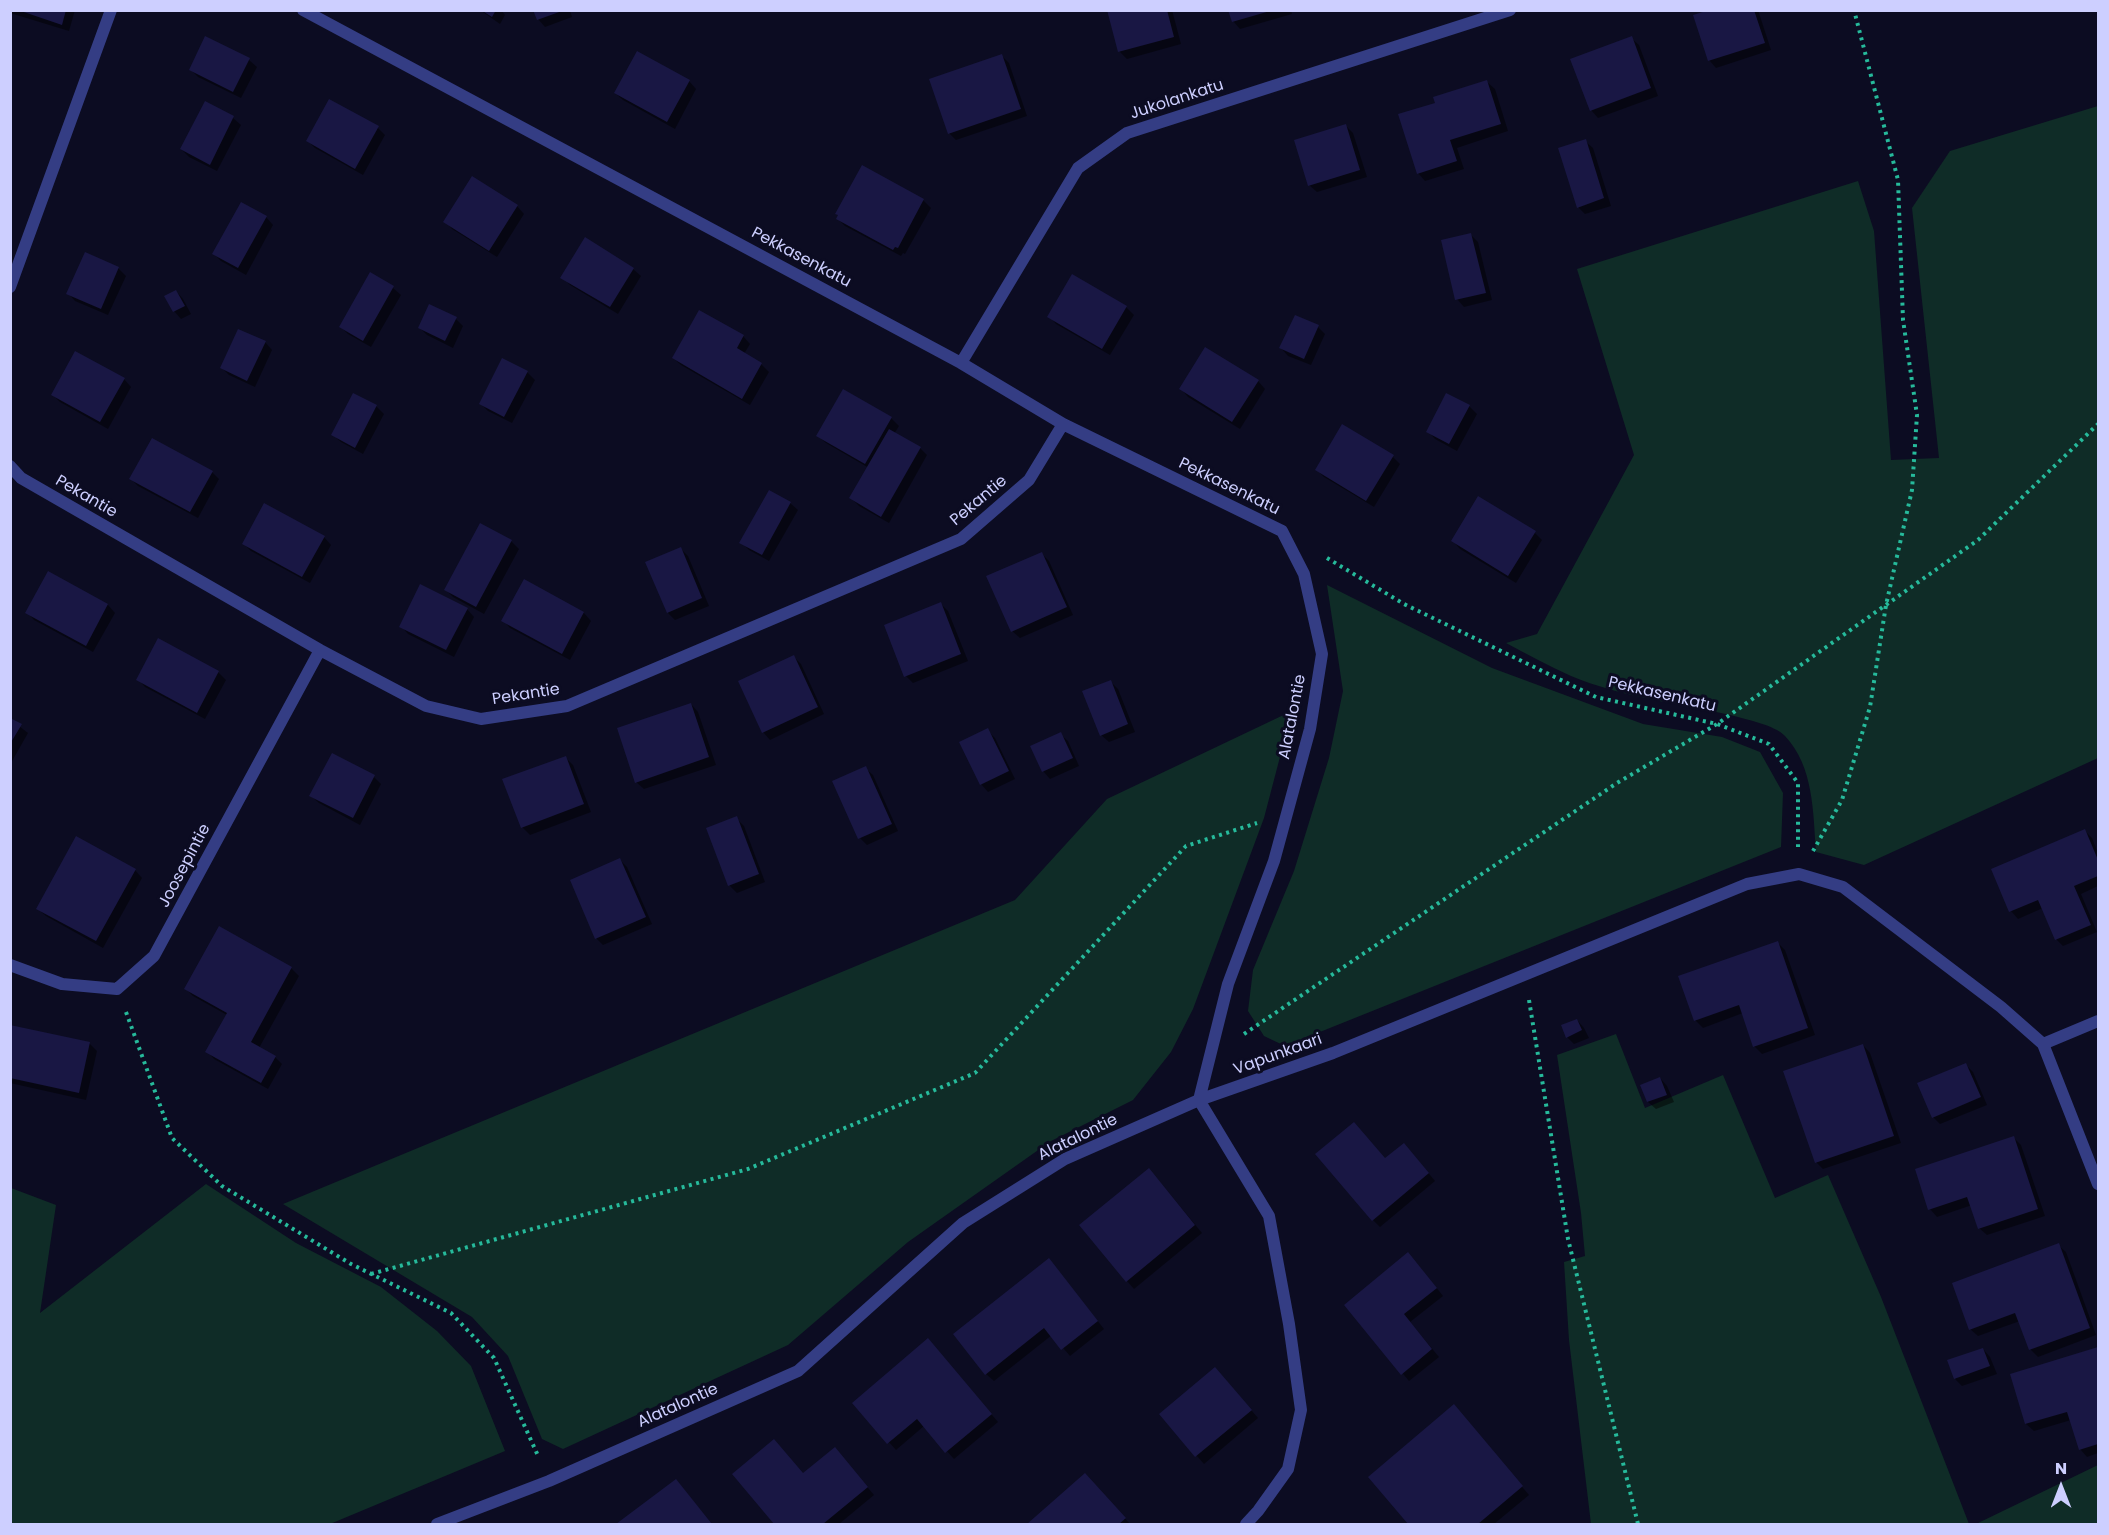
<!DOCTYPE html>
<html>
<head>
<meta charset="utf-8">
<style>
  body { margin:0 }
  #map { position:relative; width:2109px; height:1535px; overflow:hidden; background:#0c0c22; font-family:Poppins,sans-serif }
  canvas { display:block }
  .frame { position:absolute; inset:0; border:12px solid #cdcfff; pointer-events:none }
  .north { position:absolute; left:2031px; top:1457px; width:60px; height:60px; -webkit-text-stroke:4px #0c0c22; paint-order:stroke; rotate:0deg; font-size:16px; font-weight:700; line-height:24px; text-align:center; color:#cdcfff }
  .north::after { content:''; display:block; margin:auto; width:21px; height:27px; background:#cdcfff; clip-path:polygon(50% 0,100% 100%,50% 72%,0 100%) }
</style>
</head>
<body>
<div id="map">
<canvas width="2109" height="1535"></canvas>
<div class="frame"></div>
<div class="north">N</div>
</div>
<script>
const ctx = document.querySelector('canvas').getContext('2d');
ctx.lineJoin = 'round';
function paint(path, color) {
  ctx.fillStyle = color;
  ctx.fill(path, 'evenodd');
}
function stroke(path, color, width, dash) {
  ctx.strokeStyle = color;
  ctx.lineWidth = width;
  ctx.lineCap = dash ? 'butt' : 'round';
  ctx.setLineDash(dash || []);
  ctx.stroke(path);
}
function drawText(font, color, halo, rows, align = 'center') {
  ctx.font = font + ' Poppins,sans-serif';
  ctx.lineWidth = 6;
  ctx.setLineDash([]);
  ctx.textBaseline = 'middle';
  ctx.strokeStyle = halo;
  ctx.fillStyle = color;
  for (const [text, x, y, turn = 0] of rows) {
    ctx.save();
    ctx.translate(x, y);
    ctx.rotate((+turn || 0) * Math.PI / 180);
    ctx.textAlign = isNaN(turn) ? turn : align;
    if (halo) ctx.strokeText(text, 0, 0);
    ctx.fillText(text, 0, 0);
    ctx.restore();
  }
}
const green = new Path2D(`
  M2098,106V758L1864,865L1816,852C1813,812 1814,767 1785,736C1775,725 1745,719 1730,715C1677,703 1621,697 1571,676C1549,666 1527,654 1506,643L1537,634L1634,455L1577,269L1858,181L1874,231L1891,460L1939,458L1912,208L1950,151Z
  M1327,585L1492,668L1643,724L1722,737L1760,752L1783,793L1781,847L1285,1046L1264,1036L1248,1011L1253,970L1294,871L1329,758L1343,691Z
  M1292,711L1264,818L1193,1009L1171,1052L1133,1100L1051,1141L908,1242L788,1345L563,1449L542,1439L508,1356L472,1317L283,1204L1015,900L1107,799Z
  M1616,1034L1645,1108L1723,1075L1775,1198L1828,1175L1881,1297L1969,1524H1591L1569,1340L1564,1262L1585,1256L1581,1213L1557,1055Z
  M206,1184L296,1243L381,1287L437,1331L471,1366L505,1451L330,1524H11V1188L56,1205L40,1313Z
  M2098,1465V1524H1976Z`);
const shadow = new Path2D(`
  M10,10H75L69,31L10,13Z
  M480,10H501L505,15L500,24Z
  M535,10H570L572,17L545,27L538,19Z
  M1109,10H1172L1181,44L1127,59L1120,52Z
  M1230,10H1291L1292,14L1240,29L1233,21Z
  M1714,10H1758L1771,50L1716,68L1709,60Z
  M1631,38L1639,45L1658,96L1598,118L1591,110Z
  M1002,56L1009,63L1027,116L956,140L949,133Z
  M249,60L257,67L241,98L198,77L190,69Z
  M689,81L696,89L675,129L623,100L615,93Z
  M1487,82L1495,89L1508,131L1457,148L1464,169L1425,181L1418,173L1437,104Z
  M205,103L233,118L241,125L217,171L189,157L181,149Z
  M1345,125L1353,133L1367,177L1317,192L1309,185Z
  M378,128L385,135L363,175L315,148L308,141Z
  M1585,141L1593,148L1611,206L1585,214L1578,207Z
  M863,167L923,200L931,208L905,254L903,253L901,256L845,226L838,219Z
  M517,206L524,214L497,257L452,229L445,221Z
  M266,217L273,225L246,275L221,261L214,254Z
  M1470,234L1478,242L1492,300L1464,307L1457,299Z
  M85,254L118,268L126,276L108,315L75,301L68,293Z
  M633,269L641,276L618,314L570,285L562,277Z
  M370,274L393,288L401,295L371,347L348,334L341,327Z
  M176,291L183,299L191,314L181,319L174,311Z
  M1126,307L1134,315L1110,355L1056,324L1049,316Z
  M456,319L463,326L453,348L427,335L420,328Z
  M1318,327L1325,334L1311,365L1288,356L1281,348Z
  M743,336L750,344L744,354L761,364L769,372L750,405L681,365L673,358Z
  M265,342L272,350L255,387L229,375L222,368Z
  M527,372L535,380L512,423L488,411L481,404Z
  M124,379L131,387L108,429L60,402L53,395Z
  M1258,381L1265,389L1240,429L1188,397L1181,389Z
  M844,391L891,418L899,426L894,434L920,448L927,455L889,523L859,506L851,498L869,468L826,443L818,436Z
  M354,395L376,406L384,414L363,454L341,442L333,435Z
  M1447,395L1469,406L1477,414L1457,451L1435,439L1428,431Z
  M1343,426L1393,457L1400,464L1374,507L1324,477L1317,470Z
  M212,472L219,479L198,518L138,486L131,479Z
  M790,503L798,510L769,561L749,550L741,542Z
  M481,525L511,541L519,549L484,614L453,597L445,589Z
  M1535,533L1542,540L1516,583L1460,549L1453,541Z
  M324,537L331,545L310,583L251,551L244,544Z
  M680,548L688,556L709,606L675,620L668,613L647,563Z
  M1042,554L1049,561L1073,615L1020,638L1012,631Z
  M48,573L108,605L115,613L93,652L34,620L27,612Z
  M524,581L584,613L591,621L570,660L510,628L503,620Z
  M941,604L948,611L968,661L913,683L906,676Z
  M467,609L474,617L454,657L408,634L401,626Z
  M794,657L801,664L824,714L770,740L763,732Z
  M218,672L226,680L205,719L145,687L138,679Z
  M1110,681L1118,689L1135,732L1109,742L1101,735Z
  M691,704L698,712L716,765L644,789L636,782Z
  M10,719L28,733L11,763Z
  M987,730L995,738L1015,779L988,792L981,784Z
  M1060,734L1068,741L1079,766L1050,779L1043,771Z
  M565,757L573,765L591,812L530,835L522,827Z
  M865,768L873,775L898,831L867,845L860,838Z
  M374,777L381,784L360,825L319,803L311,796Z
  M736,818L744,826L765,882L737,893L730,886L707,829Z
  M2085,831L2092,838L2098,853V886L2081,894L2097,932L2063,946L2056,939L2043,908L2018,919L2011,911Z
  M620,860L627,867L652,924L603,945L596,938Z
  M135,870L142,878L103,948L46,916L38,909Z
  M219,928L291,968L299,976L259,1048L275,1057L282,1064L268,1089L214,1059L207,1051L227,1015L193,996L186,989Z
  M1778,943L1785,950L1815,1035L1762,1054L1754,1046L1743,1013L1703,1028L1695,1020Z
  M1577,1020L1584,1028L1589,1038L1574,1044L1567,1037Z
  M10,1026L90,1044L97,1051L86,1100L10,1083Z
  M1863,1045L1870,1053L1901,1143L1823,1169L1816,1162Z
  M1966,1065L1973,1072L1987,1105L1940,1124L1933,1117Z
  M1660,1078L1667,1086L1674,1102L1656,1109L1648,1102L1642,1085Z
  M2014,1138L2021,1145L2045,1216L1987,1235L1979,1228L1972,1205L1937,1217L1930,1209Z
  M1411,1152L1435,1181L1380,1227L1373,1220L1386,1159Z
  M1156,1177L1202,1233L1134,1289L1127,1281Z
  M2058,1245L2066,1252L2096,1335L2038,1357L2030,1349L2020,1321L1978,1336L1970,1329Z
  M1416,1262L1443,1296L1410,1322L1439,1357L1409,1381L1346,1305Z
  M1056,1268L1104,1329L1070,1356L1052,1335L994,1381L986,1374Z
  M935,1348L998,1422L954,1459L924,1426L896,1450L854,1403Z
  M2098,1348V1453L2087,1457L2080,1449L2071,1420L2034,1431L2026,1424L2012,1375Z
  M1983,1349L1990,1357L1997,1374L1962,1386L1955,1379Z
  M1222,1376L1258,1418L1204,1464L1161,1415Z
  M1461,1414L1529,1495L1494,1524H1410L1370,1477Z
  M842,1457L874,1495L839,1524H776L734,1474L804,1475Z
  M1085,1475L1130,1524H1029Z
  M676,1480L712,1524H618Z`);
const building = new Path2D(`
  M18,10H66L62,25Z
  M481,10H496L492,17Z
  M533,10H562V11L537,20Z
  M1107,10H1167L1174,37L1118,52Z
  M1228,10H1269L1270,11L1232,22Z
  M1709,10H1754L1765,43L1708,61L1693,15Z
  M205,36L250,58L233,92L189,70Z
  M1632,36L1651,88L1590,111L1570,59Z
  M637,51L690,80L667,122L614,93Z
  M1002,54L1021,109L948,134L929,79Z
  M1487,80L1501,124L1450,140L1457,161L1417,174L1398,114L1435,103L1433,97Z
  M329,99L379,126L355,169L306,141Z
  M205,101L234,116L210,165L180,149Z
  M1346,124L1360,170L1308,186L1294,140Z
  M1586,139L1604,198L1577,208L1558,148Z
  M862,165L924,199L898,248L895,247L893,250L836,219L838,215L835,214Z
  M472,176L518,205L489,251L443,222Z
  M241,202L267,216L238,268L212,254Z
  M1471,233L1486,293L1455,300L1441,240Z
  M585,237L634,268L610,307L560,278Z
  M85,252L119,267L101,309L66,294Z
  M370,272L394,286L363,341L339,327Z
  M1072,274L1127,306L1102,349L1047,317Z
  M176,290L185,306L173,312L164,296Z
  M429,304L457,317L445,341L418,328Z
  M699,310L744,335L737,348L762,363L742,399L672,358Z
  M1295,315L1319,325L1304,359L1279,348Z
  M238,329L266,341L247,381L220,368Z
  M1205,347L1259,380L1232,422L1179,389Z
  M75,351L125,378L100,422L51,395Z
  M502,358L528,371L504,417L479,404Z
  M843,389L892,417L865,464L816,436Z
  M353,393L377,405L355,448L331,435Z
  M1446,393L1470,405L1449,444L1426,432Z
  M1342,424L1394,455L1366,501L1315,470Z
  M889,429L921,447L881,517L849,498Z
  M152,438L213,471L190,512L129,479Z
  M769,490L791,502L762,555L739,543Z
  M1478,496L1536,531L1508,576L1451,541Z
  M264,503L325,536L302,577L242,544Z
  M480,523L512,540L476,607L444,590Z
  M681,547L702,598L667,613L645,562Z
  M1042,552L1067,607L1011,632L986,576Z
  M48,571L108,604L86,646L25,613Z
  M524,579L584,612L562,654L501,621Z
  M420,584L468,608L446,650L399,627Z
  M941,602L961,654L904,677L884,625Z
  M158,638L219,671L197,713L136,680Z
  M794,655L818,707L762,733L738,681Z
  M1111,680L1128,724L1100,736L1082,691Z
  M691,703L709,757L635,783L617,728Z
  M10,718L22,724L10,744Z
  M988,728L1009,771L980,785L959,742Z
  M1061,732L1073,758L1042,772L1030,746Z
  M332,753L375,775L353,818L309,796Z
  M566,756L584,804L521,828L502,779Z
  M866,766L892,824L858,839L832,781Z
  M737,816L759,874L728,886L706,828Z
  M2085,829L2098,860V876L2074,886L2091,925L2055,940L2038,900L2009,912L1991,869Z
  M76,836L136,869L96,941L36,909Z
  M620,858L646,917L595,939L570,880Z
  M219,926L292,967L251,1042L276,1056L261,1083L205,1052L227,1013L184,989Z
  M1778,941L1808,1028L1753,1047L1739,1005L1694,1021L1678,976Z
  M1577,1019L1582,1030L1566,1038L1561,1025Z
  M10,1025L90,1042L79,1093L10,1078Z
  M1863,1044L1894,1136L1815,1163L1783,1071Z
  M1966,1063L1981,1097L1932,1118L1917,1083Z
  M1660,1077L1667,1095L1647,1102L1640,1085Z
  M1354,1122L1385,1158L1404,1143L1429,1173L1372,1221L1315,1154Z
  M2014,1136L2038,1209L1978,1229L1967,1197L1928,1210L1915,1169Z
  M1149,1168L1195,1225L1126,1282L1079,1225Z
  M2059,1243L2090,1328L2029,1350L2015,1313L1969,1330L1952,1283Z
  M1408,1252L1437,1288L1404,1314L1432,1349L1401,1375L1344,1305Z
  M1049,1258L1098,1321L1061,1350L1044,1328L985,1375L953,1334Z
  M928,1338L992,1414L945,1453L917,1419L887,1444L852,1403Z
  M2098,1347V1444L2079,1450L2067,1412L2025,1424L2010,1374Z
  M1983,1348L1990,1366L1954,1379L1947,1360Z
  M1215,1367L1252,1410L1195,1457L1159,1414Z
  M1454,1404L1523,1486L1478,1524H1408L1368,1477Z
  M774,1439L803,1473L835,1447L868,1487L823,1524H774L732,1474Z
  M1085,1473L1126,1518L1119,1524H1027Z
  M676,1479L712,1524H616Z`);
const path = new Path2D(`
  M1327,558L1404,604L1596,697L1717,724L1769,744L1798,783V847
  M1813,851L1842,800L1870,707L1886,605L1912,490L1917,415L1903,320L1898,180L1854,10
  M1529,1000L1568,1239L1638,1524
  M126,1012L172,1138L222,1186L351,1264L451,1313L494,1358L539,1458
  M1244,1034L1617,783L1717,724L1978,540L2098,424
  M371,1274L748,1169L975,1073L1186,846L1257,823`);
const minor = new Path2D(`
  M303,10L961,363L1063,424L1282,531L1304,574L1322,654L1310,729L1274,861L1228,984L1199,1100L1065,1159L963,1223L798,1371L549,1481L437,1524
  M10,287L111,10
  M961,363L1078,168L1127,133L1510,10
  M10,466L21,478L320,650L426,706L481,719L567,706L961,539L1029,480L1063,424
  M10,965L62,984L117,989L154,956L320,650
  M2043,1044L2098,1021
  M1246,1524L1258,1511L1288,1469L1301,1410L1289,1324L1269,1216L1199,1100L1333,1053L1747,884L1799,874L1843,887L2001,1007L2043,1044L2098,1184`);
const streetNames = [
  ["Jukolankatu",1177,100,-18],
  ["Pekkasenkatu",801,258,28],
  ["Pekkasenkatu",1229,487,26],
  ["Pekantie",86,497,30],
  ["Pekantie",979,501,-40],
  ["Pekantie",526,695,-9],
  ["Pekkasenkatu",1662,695,13],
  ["Alatalontie",1293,717,-79],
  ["Joosepintie",185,866,-62],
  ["Vapunkaari",1278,1055,-20],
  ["Alatalontie",1078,1138,-26],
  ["Alatalontie",678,1406,-24]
];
paint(green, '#0f2c27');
paint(shadow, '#0007');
paint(building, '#191744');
stroke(path, '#26ba9b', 4, [3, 4.5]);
stroke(minor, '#343d84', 12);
drawText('16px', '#cdcfff', '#0c0c22', streetNames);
</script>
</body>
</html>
